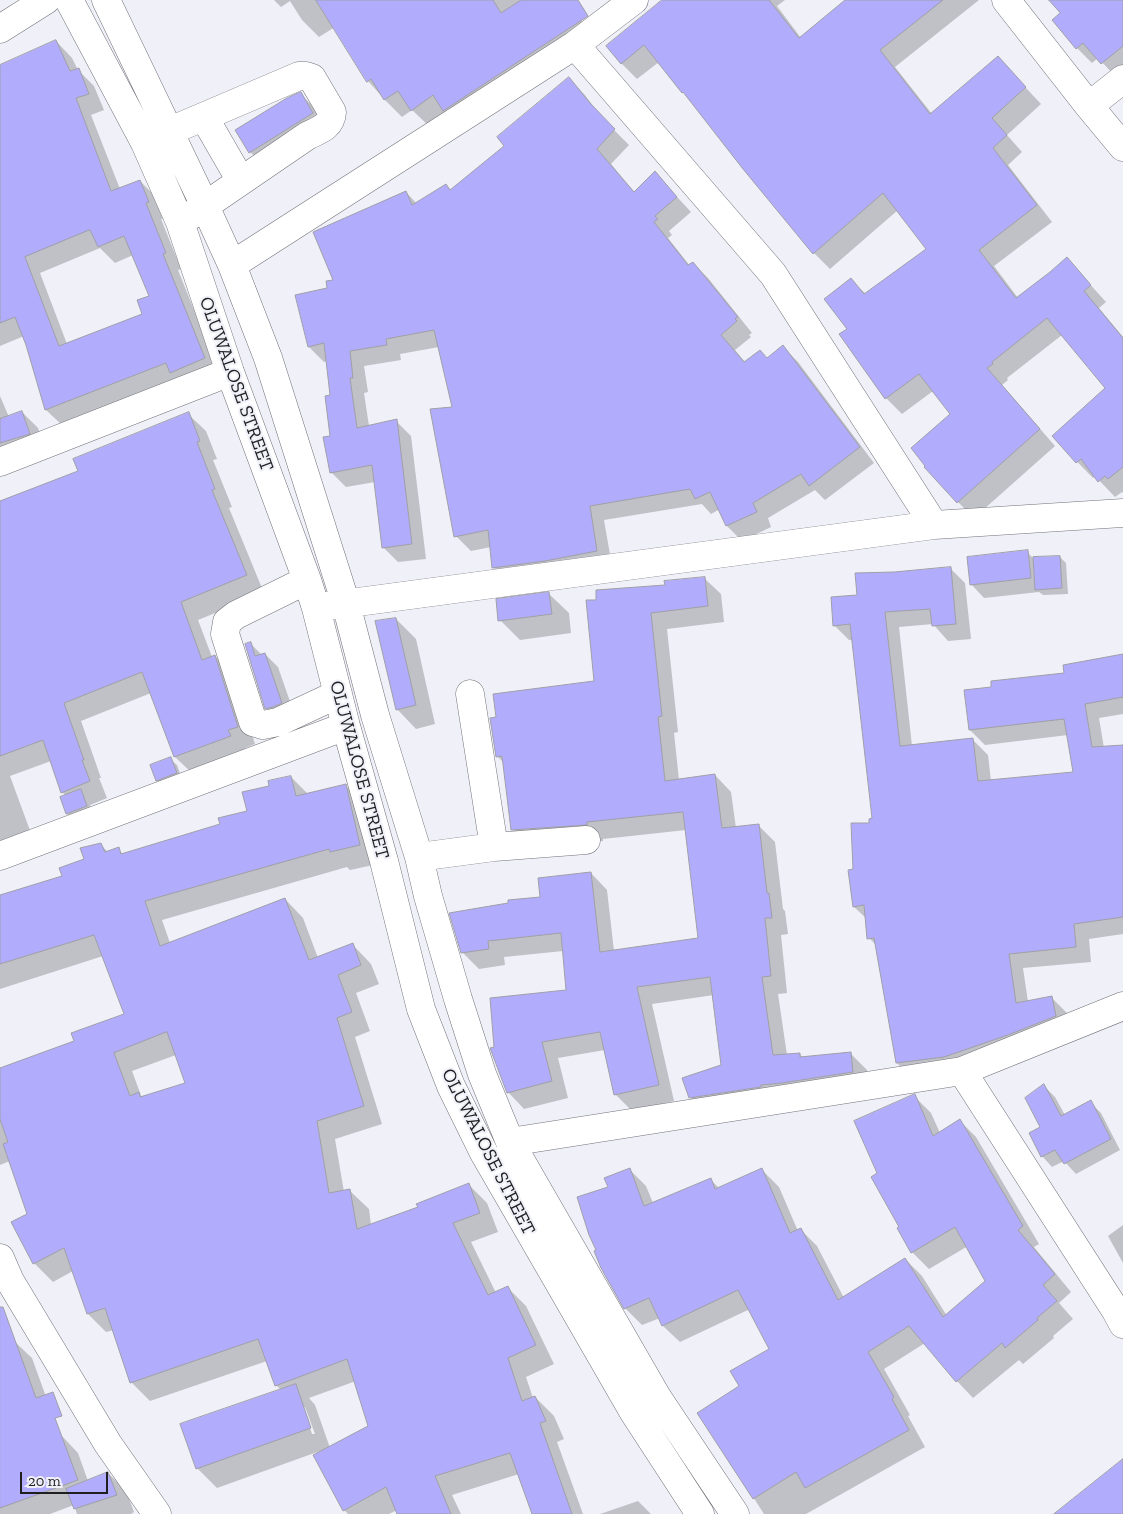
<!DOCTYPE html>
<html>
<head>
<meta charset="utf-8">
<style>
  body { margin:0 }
  #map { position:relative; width:1123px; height:1514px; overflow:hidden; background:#f0f0f9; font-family:"Zilla Slab",serif }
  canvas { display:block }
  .scale { position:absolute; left:20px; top:1472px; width:88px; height:22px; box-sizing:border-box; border:2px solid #1f1f22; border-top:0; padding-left:6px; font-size:15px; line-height:18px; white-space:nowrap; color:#1f1f22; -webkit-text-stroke:4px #f0f0f9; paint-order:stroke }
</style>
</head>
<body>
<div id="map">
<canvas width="1123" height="1514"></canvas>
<div class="scale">20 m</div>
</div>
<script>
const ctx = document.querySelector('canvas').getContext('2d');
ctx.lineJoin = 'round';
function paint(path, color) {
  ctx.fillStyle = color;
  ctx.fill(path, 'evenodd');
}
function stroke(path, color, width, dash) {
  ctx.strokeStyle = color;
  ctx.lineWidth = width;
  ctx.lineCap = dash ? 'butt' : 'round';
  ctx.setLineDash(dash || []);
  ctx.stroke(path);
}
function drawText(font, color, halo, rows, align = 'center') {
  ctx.font = font + ' "Zilla Slab",serif';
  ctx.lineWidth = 4;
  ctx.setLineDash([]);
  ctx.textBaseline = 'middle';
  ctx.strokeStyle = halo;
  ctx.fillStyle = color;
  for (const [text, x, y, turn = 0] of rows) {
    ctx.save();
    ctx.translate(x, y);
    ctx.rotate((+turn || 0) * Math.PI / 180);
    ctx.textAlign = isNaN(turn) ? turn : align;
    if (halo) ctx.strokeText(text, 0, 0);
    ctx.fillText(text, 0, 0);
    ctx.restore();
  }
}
const shadow = new Path2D(`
  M274,0H568L595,40L430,127L412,110L402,117L385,100L368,81L335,27L319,37L302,20L290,1L281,7Z
  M664,0H785L777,6L801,38L845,1L844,0H979L895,67L932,114L998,58L1041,104L1007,135L1022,152L1008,165L1052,222L994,266L1018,298L1067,259L1106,302L1099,308L1123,337V493L1122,492L1115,497L1095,476L1093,478L1053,437L1106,388L1062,335L1007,378L1008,380L1002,385L1055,446L974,518L958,502L926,467L952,415L933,391L902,414L886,398L849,329L851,280L866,294L928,249L898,210L830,269L814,253L744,169L693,102L683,92L659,62L637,79L621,63Z
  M1051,0H1123V73L1117,78L1098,58L1092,63L1077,48L1062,13Z
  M56,41L72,58L78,70L94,86L104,110L91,115L120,189L140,181L156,197L164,218L161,219L181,269L178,270L220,375L63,426L46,410L24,336L0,346V67ZM100,248L115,263L133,255L150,297L143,314L67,344L40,273Z
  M569,79L584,94L604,120L629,145L611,164L635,193L655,173L691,212L669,231L672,235L668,238L690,266L693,263L708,278L752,333L749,335L751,337L735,350L746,363L767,359L783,347L798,362L874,463L825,500L815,490L768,518L771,527L742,541L727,526L720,509L711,514L702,504L604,520L612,566L509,583L494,568L491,547L471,551L456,536L453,408L439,347L400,354L401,360L364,366L368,392L364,393L369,426L396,421L411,436L426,559L398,562L383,547L375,482L346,487L331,472L332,396L328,361L324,362L309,347L329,289L406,192L417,204L446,185L451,190L506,146Z
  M300,94L314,107L326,127L264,165L250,152Z
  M0,396L9,417L22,412L38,428L45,450L0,466Z
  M188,414L206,431L217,459L213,460L232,507L229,508L264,593L198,620L212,657L215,656L233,674L255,744L245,748L248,754L193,774L175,757L151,693L81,721L101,778H99L107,798L90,805L93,813L74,820L67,814L61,798L66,796L62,792L51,761L10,776L32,836L0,848V526L80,471Z
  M1027,552L1034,559L1060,557L1066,563L1068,594L1043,595L1039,592L984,598L971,584Z
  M950,568L965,583L971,639L948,641L933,624L899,627L912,746L973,740L988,755L991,781L1074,773L1068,735L985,745L970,730L993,688L1065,674L1123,655V714L1099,718L1104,748L1123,746V934L1089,939L1091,962L1023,968L1028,1002L1052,998L1067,1013L1070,1031L912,1078L897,1063L877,946L869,938L867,919L854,907V870L873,820L853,640H849L834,625L858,596L895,573Z
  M704,578L721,594L724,622L667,629L678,732L674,733L679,780L715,775L731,792L736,828L758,825L775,842L783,909L785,911L788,934L781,935L787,993L778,994L787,1055L800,1054L803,1058L850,1053L867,1070L869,1089L707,1114L690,1097L723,1065L714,995L652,1004L674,1101L632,1111L615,1094L605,1050L558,1058L568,1098L524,1109L508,1092L495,1048L567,992L563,951L504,957L505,965L479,969L462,952L591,873L607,890L614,951L699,939L686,830L603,839V841L529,846L512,829L504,763L497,756L595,682L597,601Z
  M549,594L569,613L571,633L520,640L500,620Z
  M396,619L416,639L435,724L416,729L397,709Z
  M251,644L262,655L265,654L278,667L295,716L280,721L266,708Z
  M170,759L177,765L182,779L164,786L157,780Z
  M291,777L308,794L346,786L364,804L378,864L350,870L347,867L162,920L170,943L285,899L303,918L318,958L353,945L371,964L379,984L356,993L370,1031L355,1037L382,1124L335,1139L344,1192L350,1191L369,1209L371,1225L419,1208L469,1185L487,1203L498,1232L471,1242L496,1293L507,1287L526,1306L554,1364L526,1377L533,1398L535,1397L554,1416L564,1439L557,1442L583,1514H533L519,1474L452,1495L461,1514H399L397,1510L389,1514H348L344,1510L320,1451L217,1488L197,1468L281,1390L276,1385L267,1361L150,1401L131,1382L114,1330L106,1332L88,1314L73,1271L53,1282L34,1263L29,1214L10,1161L0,1165V1069L75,1042L126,1015L103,956L0,989V897L63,877L86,860L101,845L108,852L118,849L123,854L221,825L248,812L271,786ZM176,1055L186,1084L142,1098L132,1071ZM356,1381L370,1426L330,1448L315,1405L309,1398ZM303,1407H305L315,1434H312Z
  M1044,1086L1055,1097L1065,1115L1090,1102L1101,1113L1120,1150L1076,1174L1064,1161L1052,1167L1042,1156Z
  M914,1096L931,1113L940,1133L959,1120L976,1137L1039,1244L1034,1247L1071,1292L1059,1303L1073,1319L1053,1336L1054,1338L1023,1364L1019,1360L973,1398L957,1381L925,1343L884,1369L910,1415L908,1416L925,1447L806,1514H764L699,1413L740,1387L771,1349L750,1309L680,1342L663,1326L660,1318L642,1325L625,1308L597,1251L609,1188L629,1169L646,1186L653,1203L710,1179L719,1188L762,1170L779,1187L798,1231L800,1229L817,1246L844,1298L905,1259L922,1276L947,1316L987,1281L968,1246L929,1269L912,1252L878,1174Z
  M1123,1225V1263L1108,1236Z
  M0,1337L14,1341L32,1358L58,1430L0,1450Z
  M61,1435L78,1453L88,1481L108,1473L126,1491L134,1512L131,1514H77L74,1505L50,1514H0V1464Z
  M638,1501L651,1514H600Z`);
const building = new Path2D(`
  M316,0H493L501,13L521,0H578L588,16L443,111L433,95L411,111L398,91L384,100L371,79L367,82Z
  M662,0H769L799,38L845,0H943L880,50L930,114L998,56L1026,87L992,118L1007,135L993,148L1037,205L979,250L1016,298L1050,272L1067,257L1091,285L1084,291L1123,338V467L1108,479L1105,476L1098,482L1081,459L1076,463L1052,436L1105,388L1047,318L992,362L993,364L987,368L1040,429L957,503L924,467L925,466L911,448L950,414L919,374L885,399L839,334L847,329L824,299L851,278L864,294L926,249L883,193L813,254L743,169L683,92L682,93L644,45L621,64L606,46Z
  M1049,0H1123V46L1101,64L1083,43L1076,49L1052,20L1060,13Z
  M56,40L70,71L79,68L89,94L76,98L111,191L140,180L149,202L146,203L166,253L163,254L205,358L170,373L166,363L45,410L26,345L15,317L0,323V65ZM90,230L98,247L124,236L149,296L137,300L142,314L59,346L25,257Z
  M569,77L590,103L615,129L597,149L634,192L655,171L677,197L655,216L658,219L654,222L688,265L693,262L738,317L735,319L737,321L721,335L744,362L760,350L767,358L783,345L860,447L809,486L801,474L753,503L757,512L726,526L710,492L695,499L690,489L590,506L597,551L545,561L492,568L488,530L454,537L430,409L452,407L434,330L386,339L387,345L350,351L353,378H350L357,428L397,419L412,544L382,548L372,465L330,473L323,437L330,436L325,396L330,395L324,343L308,347L295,295L327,288L326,281L333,280L313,232L406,191L412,205L446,184L450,190L504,146L497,137Z
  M301,92L313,113L249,153L235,130L287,98Z
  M22,411L30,434L0,443V419Z
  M189,412L200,441L197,442L215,489L212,490L247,575L181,602L202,660L215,655L238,727L228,730L231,736L174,757L142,672L64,703L84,760H82L90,781L61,793L43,740L0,756V501L78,471L73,459Z
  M1028,550L1031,578L970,585L967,557Z
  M1060,556L1062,588L1035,590L1033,557Z
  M951,567L956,624L932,626L930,609L885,612L900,746L973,738L978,781L1073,772L1064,719L969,730L964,690L991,687V681L1064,673L1063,665L1123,654V697L1085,704L1092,747L1123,745V917L1074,924L1076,947L1009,954L1016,1003L1052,996L1056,1016L1008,1035L944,1057L896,1063L874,938L867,939L864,905L853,907L848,870L853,869L851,823H869V819L872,818L850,624L833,626L831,597L857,595L855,573L894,572Z
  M705,577L708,606L651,613L662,716L658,717L665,781L715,774L722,828L759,824L767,893H769L772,918H765L771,976L762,977L773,1055L800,1053V1057L851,1052L853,1072L782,1083L761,1085V1087L689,1098L682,1078L721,1065L710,977L637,987L659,1085L614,1095L600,1032L542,1042L552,1081L507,1093L490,1048L494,1047L490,998L566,990L561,933L488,941L489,949L461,953L449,913L508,903V900L540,897L538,878L591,872L600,952L698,938L683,812L587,822V825L511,830L502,756L496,757L490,718L496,717L493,694L594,681L586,600H596V590L665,585L664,581Z
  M549,592L552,614L498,621L496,599Z
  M396,618L416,705L396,710L375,621Z
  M251,642L255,656L265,653L282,703L273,707L265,709L245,644Z
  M171,757L177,773L156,781L150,765Z
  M291,776L296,796L346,784L360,845L330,852L329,849L145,901L160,946L285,898L309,960L353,943L361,965L338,975L352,1012L337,1018L364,1106L317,1121L329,1193L350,1189L357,1229L418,1207L416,1204L469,1183L480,1213L453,1223L488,1295L508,1286L536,1345L508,1358L522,1401L535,1396L546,1421L540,1423L572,1514H532L510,1453L435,1476L451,1514H397L386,1487L343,1511L313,1455L368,1426L347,1359L275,1386L258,1339L130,1383L105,1308L87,1314L64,1248L33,1264L11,1222L27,1214L3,1144L8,1142L0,1119V1068L74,1041L71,1033L124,1014L94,935L0,964V895L62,876L59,868L84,859L80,848L101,843L105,852L119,847L121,854L220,824L218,818L247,811L242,792L269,786L268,781ZM167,1032L185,1083L140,1097L139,1092L130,1096L114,1053Z
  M81,789L87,806L66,814L60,797Z
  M1044,1084L1061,1116L1091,1100L1111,1139L1064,1164L1055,1150L1041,1157L1029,1133L1040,1127L1025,1098Z
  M915,1094L933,1136L960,1119L1023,1226L1018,1230L1055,1274L1043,1285L1057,1301L1037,1318L1038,1320L1005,1348L1002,1343L956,1382L909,1326L868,1352L894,1397L892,1399L909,1430L805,1488L796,1472L753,1499L697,1413L739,1386L730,1371L769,1349L738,1290L662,1326L649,1298L624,1309L601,1268L594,1251L596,1250L589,1235L577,1197L608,1187L604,1178L630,1168L644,1206L711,1178L715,1189L762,1168L790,1233L801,1228L838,1300L905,1258L943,1317L985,1281L955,1227L911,1253L897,1228L899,1227L871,1177L877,1173L854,1121Z
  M0,1307H3L36,1398L53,1392L62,1416L55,1418L78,1480L0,1508Z
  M296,1384L311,1428L196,1469L180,1424Z
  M1123,1459V1514H1054Z
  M108,1472L117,1495L74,1509L66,1489Z`);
const minor = new Path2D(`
  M69,0L145,143L180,222L230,372L307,580L316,608L346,726L384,861L421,1009L451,1086L484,1153L558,1281L633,1411L700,1514
  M106,0L205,206L232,265L268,358L346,604L375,715L419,857L428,896L458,999L482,1074L510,1142L657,1397L735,1514
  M1006,0L1089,106L1123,147
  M0,29L46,0
  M575,45L773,274L934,525
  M1089,106L1123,79
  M204,117L241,181
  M170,131L299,76H306L312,78L332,112C331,127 319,130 307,136L190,216
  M232,265L575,45L634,0
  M0,462L230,372
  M307,580L236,615L227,622L225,634L253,722L263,725L278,722L338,694
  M328,606L934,525L1123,513
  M494,847L586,840
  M0,856L346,726
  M419,857L494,847L470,694
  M962,1071L1116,1311L1123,1324
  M510,1142L962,1071L1123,1006
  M0,1258L10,1281L108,1444L157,1514`);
const streetNames = [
  ["OLUWALOSE STREET",236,384,70],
  ["OLUWALOSE STREET",359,770,75],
  ["OLUWALOSE STREET",488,1152,63]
];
paint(shadow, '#0003');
paint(building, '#b1acfc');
stroke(building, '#9f9fa7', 1);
stroke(minor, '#72727a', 29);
stroke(minor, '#fff', 28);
drawText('19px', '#1f1f22', '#f0f0f9', streetNames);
</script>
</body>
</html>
